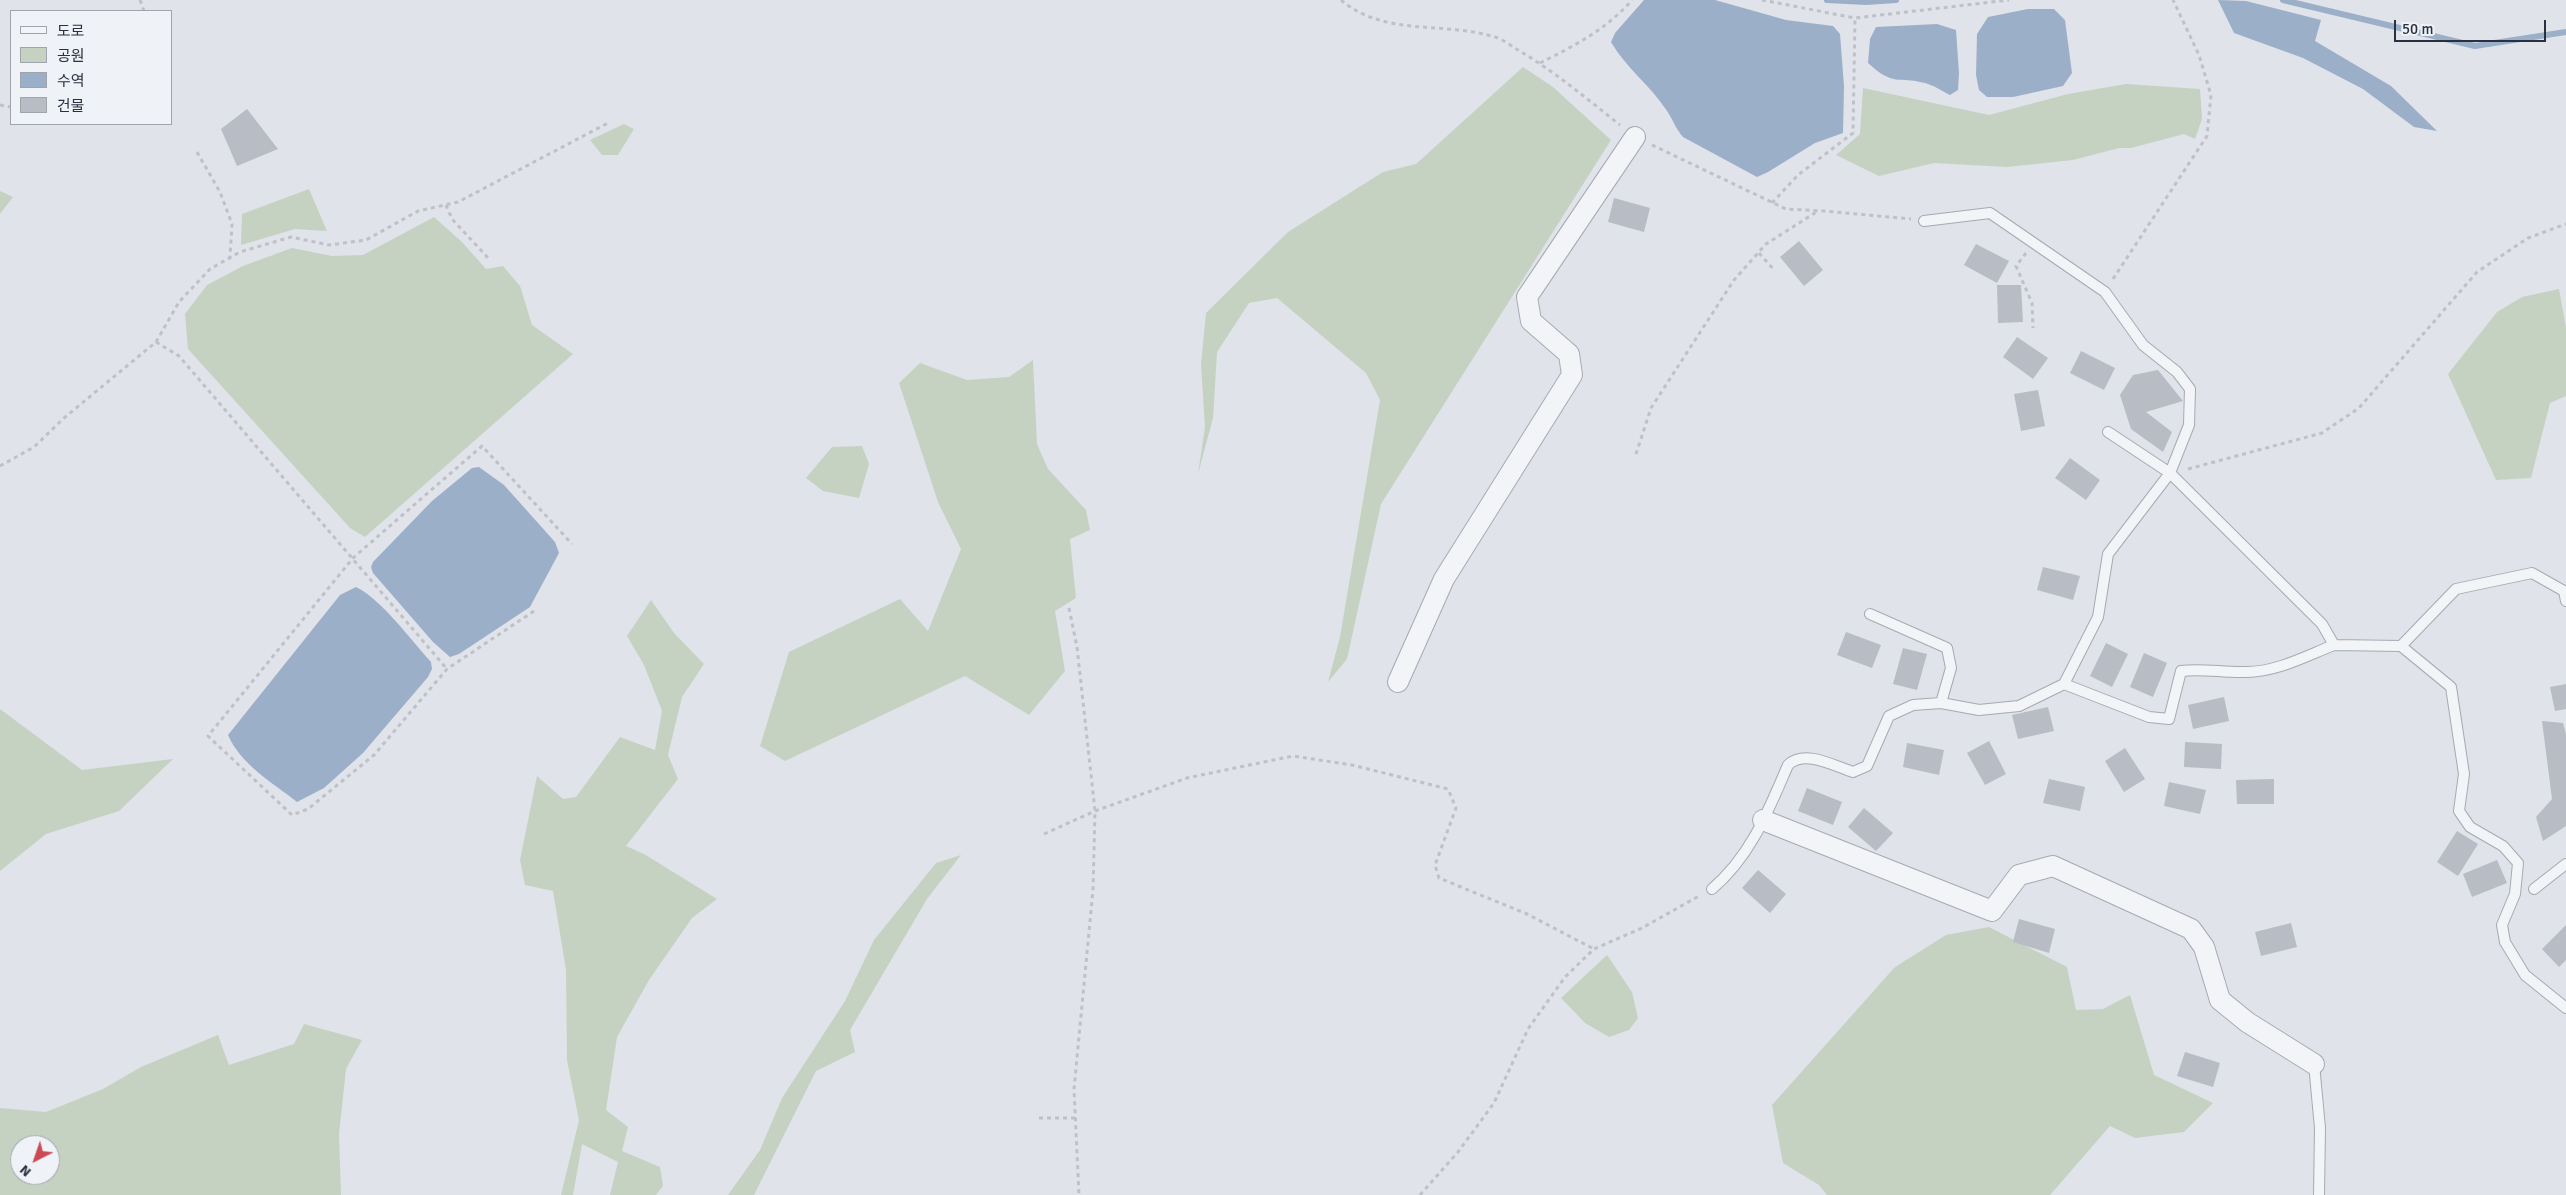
<!DOCTYPE html>
<html>
<head>
<meta charset="utf-8">
<style>
  body { margin:0 }
  #map { position:relative; width:2566px; height:1195px; overflow:hidden; background:#e0e3e9; font-family:Signika,"Noto Sans KR",sans-serif }
  canvas { display:block }
  .legend { position:absolute; left:10px; top:10px; width:162px; height:115px; box-sizing:border-box; background:#eff2f6; border:1px solid #a0a4ad; margin:0; padding:6px 9px; list-style:none; font-size:15px; color:#293040 }
  .legend li { display:flex; align-items:center; gap:10px; height:25px }
  .legend b { width:25px; border:1px solid #a0a4ad }
  .north { position:absolute; left:10px; top:1135px; width:50px; height:50px; box-sizing:border-box; background:#eff2f6; border:1px solid #a0a4ad; border-radius:50%; rotate:221deg; font-size:14px; font-weight:700; line-height:20px; text-align:center; color:#293040 }
  .north::after { content:''; display:block; margin:auto; width:18px; height:22px; background:#cb4854; clip-path:polygon(50% 0,100% 100%,50% 72%,0 100%) }
  .scale { position:absolute; left:2394px; top:20px; width:152px; height:22px; box-sizing:border-box; border:2px solid #293040; border-top:0; padding-left:6px; font-size:15px; line-height:18px; white-space:nowrap; color:#293040; -webkit-text-stroke:4px #eff2f6; paint-order:stroke }
</style>
</head>
<body>
<div id="map">
<canvas width="2566" height="1195"></canvas>
<ul class="legend">
<li><b style="height:6px;background:#f2f4f7"></b>도로</li>
<li><b style="height:14px;background:#c5d2c1"></b>공원</li>
<li><b style="height:14px;background:#9cafc8"></b>수역</li>
<li><b style="height:14px;background:#b7bcc5"></b>건물</li>
</ul>
<div class="north">N</div>
<div class="scale">50 m</div>
</div>
<script>
const ctx = document.querySelector('canvas').getContext('2d');
ctx.lineJoin = 'round';
function paint(path, color) {
  ctx.fillStyle = color;
  ctx.fill(path, 'evenodd');
}
function stroke(path, color, width, dash) {
  ctx.strokeStyle = color;
  ctx.lineWidth = width;
  ctx.lineCap = dash ? 'butt' : 'round';
  ctx.setLineDash(dash || []);
  ctx.stroke(path);
}
const green = new Path2D(`
  M1523,67L1553,87L1611,140L1381,504L1347,659L1328,682L1340,637L1380,400L1366,373L1277,298L1249,303L1217,352L1213,418L1198,474L1205,427L1201,364L1206,313L1288,232L1383,172L1416,164Z
  M2126,84L2200,89L2202,119L2195,139L2184,134L2131,148H2119L2073,160L2007,167L1934,163L1879,176L1836,155L1860,134L1863,88L1989,115L2068,94Z
  M624,124L634,129L618,155H602L590,140Z
  M309,189L327,231L295,229L241,245L242,214Z
  M0,191L13,197L0,214Z
  M434,217L462,242L486,269L503,266L520,286L532,325L573,354L365,537L350,528L188,349L185,314L207,285L243,266L292,248L332,256L363,255Z
  M2559,289L2566,328V396L2550,403L2531,478L2496,480L2448,374L2497,312L2522,297Z
  M1033,360L1037,444L1048,469L1086,510L1090,530L1070,539L1076,598L1055,611L1065,671L1029,715L965,676L785,761L760,746L789,652L900,599L928,631L961,549L938,502L899,383L920,363L967,380L1009,377Z
  M862,446L869,464L859,498L823,491L806,478L832,447Z
  M651,600L674,633L704,664L682,697L668,755L678,779L626,846L644,854L717,899L692,918L649,980L617,1037L606,1110L628,1127L622,1151L660,1167L663,1186L656,1195H610L618,1162L582,1144L573,1195H561L579,1120L567,1060L566,970L553,891L525,885L520,860L537,776L563,799L576,797L620,737L655,750L662,711L644,665L627,636Z
  M0,709L82,770L173,759L119,811L46,834L0,871Z
  M961,855L927,899L850,1030L855,1052L816,1071L754,1195H728L760,1150L782,1098L845,1001L874,940L936,863Z
  M1989,927L2067,967L2076,1010L2103,1009L2130,995L2154,1075L2213,1103L2184,1132L2135,1138L2110,1126L2050,1195H1827L1819,1185L1783,1163L1772,1105L1895,967L1946,935Z
  M1607,955L1632,992L1638,1018L1629,1030L1609,1037L1585,1023L1561,998Z
  M304,1024L362,1040L346,1069L339,1134L341,1195H0V1108L46,1112L103,1089L141,1067L218,1035L229,1065L294,1044ZM20,1145H50V1175H20Z`);
const water = new Path2D(`
  M1644,0H1715L1786,20L1833,26L1840,34L1844,86L1843,133L1815,143L1768,172L1757,177L1683,137C1676,129 1673,120 1667,111C1651,86 1626,68 1611,42L1615,33Z
  M2218,0L2246,1L2321,20L2315,41L2391,86L2437,131L2414,127L2363,89L2303,58L2234,33Z
  M2028,9H2054L2065,20L2072,73L2063,86L2013,97H1987L1979,90L1976,75L1977,34L1988,17Z
  M1937,24L1956,30L1959,73L1958,90L1950,95C1942,91 1933,85 1925,83C1897,76 1894,87 1868,63L1870,39L1876,27Z
  M479,467L504,485L555,542L559,553L530,607L459,654L450,657L433,642L373,573L371,567L373,562L432,501L472,468Z
  M356,587C380,598 412,641 431,662L432,669L428,677L363,753L324,788L297,802C272,782 241,765 228,735L340,595Z`);
const stream = new Path2D(`
  M1827,0L1866,2L1896,0
  M2283,0L2475,46L2566,32`);
const building = new Path2D(`
  M247,109L278,149L237,166L221,129Z
  M1614,198L1650,208L1644,232L1608,222Z
  M1799,241L1823,270L1804,286L1780,257Z
  M1976,244L2009,261L1997,283L1964,265Z
  M1997,285H2021L2023,322L1998,323Z
  M2017,337L2048,358L2033,379L2003,357Z
  M2081,351L2115,368L2104,390L2070,373Z
  M2158,370L2183,401L2146,412L2172,432L2163,452L2131,429L2120,395L2133,375Z
  M2038,390L2045,426L2021,431L2014,394Z
  M2070,458L2100,480L2086,500L2055,478Z
  M2043,567L2080,576L2073,600L2037,590Z
  M1846,632L1881,645L1872,668L1837,655Z
  M2106,643L2128,654L2112,687L2090,676Z
  M1903,648L1927,654L1917,690L1893,684Z
  M2144,653L2167,663L2153,697L2130,687Z
  M2566,684V709L2555,711L2550,687Z
  M2224,697L2229,721L2193,729L2188,705Z
  M2048,707L2054,731L2018,739L2012,715Z
  M2542,721L2563,723L2566,734V826L2543,841L2536,817L2552,799Z
  M1989,741L2006,774L1985,785L1967,753Z
  M2185,742L2222,744L2221,769L2184,767Z
  M1907,743L1944,750L1939,775L1903,767Z
  M2125,748L2145,779L2124,792L2105,761Z
  M2049,779L2085,787L2080,811L2043,803Z
  M2274,779V804H2237L2236,780Z
  M2169,782L2206,790L2200,814L2164,806Z
  M1807,788L1842,802L1833,825L1798,811Z
  M1864,808L1893,833L1876,851L1848,827Z
  M2457,831L2478,844L2458,876L2437,862Z
  M2497,860L2507,883L2472,897L2463,874Z
  M1758,870L1786,894L1770,913L1742,888Z
  M2019,919L2055,929L2049,953L2013,942Z
  M2291,923L2297,947L2261,956L2255,932Z
  M2566,925V960L2559,967L2542,949Z
  M2185,1052L2220,1063L2213,1087L2177,1076Z`);
const path = new Path2D(`
  M140,0L144,11
  M1341,0C1385,37 1443,21 1495,37C1503,39 1511,46 1518,50C1554,71 1587,99 1620,125
  M1762,0L1855,18L2009,0
  M1540,63C1574,46 1607,29 1632,0
  M0,105L11,107
  M1652,145L1786,209L1824,211L1911,219
  M197,152L220,192L232,224L230,257
  M1772,203L1798,175L1853,133L1855,18
  M446,205L452,219L490,260
  M1759,253L1775,271
  M2026,253L2016,266L2032,303L2033,328
  M2113,279L2207,136L2211,95L2199,55L2173,0
  M156,342L179,356L447,669
  M1636,454L1651,408L1734,280L1766,244L1818,211
  M0,466L34,447L64,418L156,342L179,302L210,269L240,252L291,237L329,245L366,240L418,211L458,202L608,123
  M2188,469L2322,433L2359,408L2477,272L2528,238L2566,224
  M1069,608L1077,647L1095,811L1093,890L1074,1089L1079,1195
  M534,611L447,669L374,755L308,809L292,815L208,736L353,558L482,446L572,544
  M1044,834L1095,811L1187,778L1293,756L1352,765L1448,789L1456,808L1435,865L1439,878L1527,914L1594,949
  M1039,1118H1075
  M1420,1195L1458,1152L1494,1103L1528,1029L1565,977L1594,949L1642,928L1699,896`);
const lane = new Path2D(`
  M2108,432L2170,473L2322,624L2334,645L2401,646L2456,589L2532,573L2564,591L2566,601
  M1870,614L1947,648L1951,668L1941,703
  M2401,646L2451,687L2464,774L2459,811L2470,827L2503,846L2518,863L2515,894L2502,925L2505,942L2525,975L2566,1008
  M2064,684L2149,717L2169,719L2181,671C2203,668 2224,673 2246,672C2277,672 2306,656 2334,645
  M1712,889C1751,856 1768,811 1788,765C1805,749 1834,766 1853,772L1867,766L1889,716L1913,705L1941,703L1979,710L2019,706L2064,684L2098,617L2108,554L2170,473L2189,425L2190,389L2177,372L2143,345L2105,292L1990,213L1924,221
  M2534,889L2566,864
  M2314,1064L2320,1128L2319,1195`);
const street = new Path2D(`
  M1398,682L1444,579L1572,375L1569,354L1531,321L1527,297L1635,137
  M1763,820L1992,911L2019,875L2053,866L2191,929L2204,947L2220,1000L2247,1022L2314,1064`);
paint(green, '#c5d2c1');
paint(water, '#9cafc8');
stroke(stream, '#9cafc8', 6);
paint(building, '#b7bcc5');
stroke(lane, '#a5aab3', 12);
stroke(street, '#a5aab3', 22);
stroke(path, '#bec1c7', 3, [4, 4]);
stroke(lane, '#f2f4f7', 10);
stroke(street, '#f2f4f7', 20);
</script>
</body>
</html>
